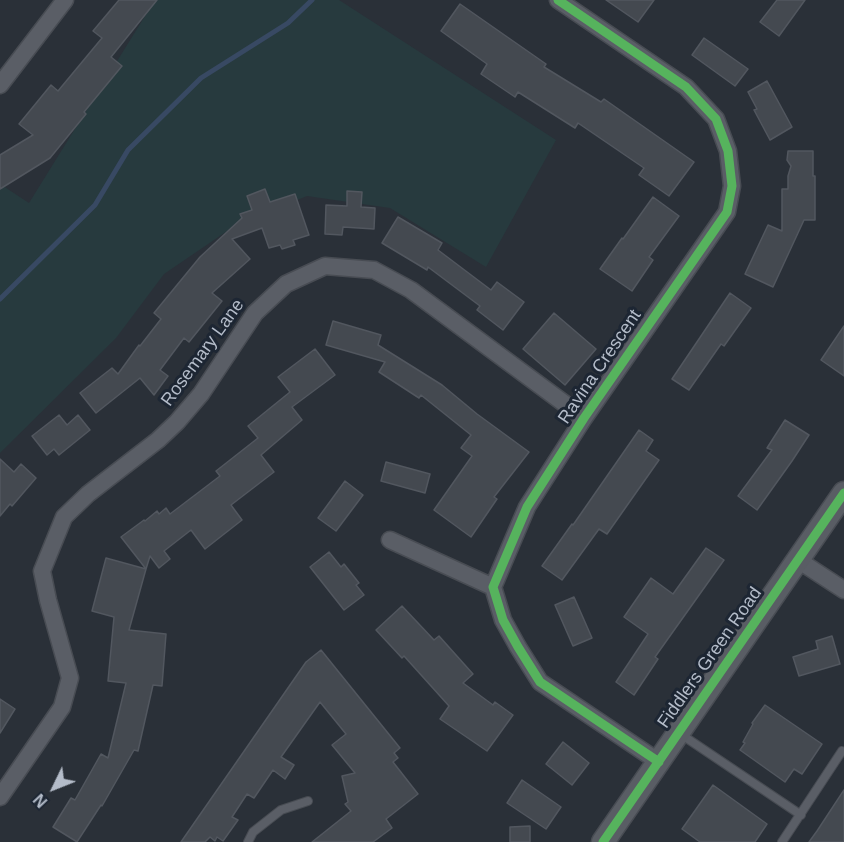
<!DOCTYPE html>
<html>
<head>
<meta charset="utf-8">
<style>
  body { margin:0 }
  #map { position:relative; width:844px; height:842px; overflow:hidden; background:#2a3038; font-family:Arial,sans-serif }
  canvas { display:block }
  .north { position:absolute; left:24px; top:758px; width:60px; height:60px; -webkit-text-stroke:4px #1d2633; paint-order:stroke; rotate:227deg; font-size:16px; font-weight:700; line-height:24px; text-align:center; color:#b4bcc9 }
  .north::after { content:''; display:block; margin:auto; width:21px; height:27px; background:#b4bcc9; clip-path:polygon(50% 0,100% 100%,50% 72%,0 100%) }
</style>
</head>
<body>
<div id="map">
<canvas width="844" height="842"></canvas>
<div class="north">N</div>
</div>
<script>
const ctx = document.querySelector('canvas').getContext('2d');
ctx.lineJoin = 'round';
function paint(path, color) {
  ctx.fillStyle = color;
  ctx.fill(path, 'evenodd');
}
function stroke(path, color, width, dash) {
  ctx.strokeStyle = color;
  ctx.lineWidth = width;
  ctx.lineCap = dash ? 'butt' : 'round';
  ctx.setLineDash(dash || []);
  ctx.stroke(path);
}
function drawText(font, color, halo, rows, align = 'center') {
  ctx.font = font + ' Arial,sans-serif';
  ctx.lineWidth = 6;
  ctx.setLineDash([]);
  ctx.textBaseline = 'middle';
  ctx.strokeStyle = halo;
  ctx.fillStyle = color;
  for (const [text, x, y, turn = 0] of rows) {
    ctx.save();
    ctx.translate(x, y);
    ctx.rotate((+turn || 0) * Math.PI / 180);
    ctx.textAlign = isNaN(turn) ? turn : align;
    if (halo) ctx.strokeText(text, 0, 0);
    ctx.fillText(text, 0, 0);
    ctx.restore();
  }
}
const green = new Path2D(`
  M155,0H339L556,140L486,267L390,208L307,196L236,225L164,274L116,338L0,453V184L29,203Z`);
const stream = new Path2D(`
  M0,299L95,205L128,150L201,78L288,23L312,0`);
const building = new Path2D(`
  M119,0H157L111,57L122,66L84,112L86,114L50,158L0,189V155L33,135L19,124L51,85L58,91L102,38L93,31Z
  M606,0H654L638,22Z
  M777,0H805L779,36L760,22Z
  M460,4L546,64L544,67L601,102L604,99L694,162L669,196L639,175L644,168L578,123L575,128L518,92L515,97L481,74L487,64L441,31Z
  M704,38L748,69L735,86L692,55Z
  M767,81L792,127L770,140L754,110L757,109L748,92Z
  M788,151H813V176H815V220H804L773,287L745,274L768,225L782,231V189H788V176L791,166L787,160Z
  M265,189L270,202L295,194L309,235L293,240L295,245L282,249L280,245L269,248L262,228L232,239L250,259L212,293L222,301L189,342L184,338L160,370L168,376L154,395L140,378L96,413L80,393L112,368L118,374L139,345L140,346L161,319L154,313L200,257L242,218L240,214L252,210L247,196Z
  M347,191L362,192L361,207L375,208L374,229L343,227L342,235L325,234L326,205L347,206Z
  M653,197L679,216L649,257L653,260L632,291L600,269L622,238L623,239Z
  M398,217L442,243L438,250L491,290L497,282L524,302L503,330L477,310L480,306L428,267L427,270L382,243Z
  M730,293L751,308L724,346L721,344L689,390L672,379Z
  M554,313L596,349L565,385L523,349Z
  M333,321L381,335L378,345L442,385L477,414L529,452L494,497L497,499L471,537L434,510L472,456L461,448L471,435L421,395L419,398L379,372L385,362L326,345Z
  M844,326V376L821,360Z
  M315,349L335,375L292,407L302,420L261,455L274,472L231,505L242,520L205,549L191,530L164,551L170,559L159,568L150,556L146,569L121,537L144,520L145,521L157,511L159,514L166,508L170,514L220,476L216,471L258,438L248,426L290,392L278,377Z
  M59,415L67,425L78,415L90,430L59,455L54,449L47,455L32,436Z
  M785,420L809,435L792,461L757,510L738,496L772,450L767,448Z
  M639,430L653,440L646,451L659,460L607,534L599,529L562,580L542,566L572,524L573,525Z
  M0,459L14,472L21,464L36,478L12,506L10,504L0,516Z
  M386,462L430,474L425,493L381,481Z
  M345,481L363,495L336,531L318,518Z
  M706,548L724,560L655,657L658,659L634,695L616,682L648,634L624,617L651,578L673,594Z
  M329,552L341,567L344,564L359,583L356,585L364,595L344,610L310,567Z
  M106,558L146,569L129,630L166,634L162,686L153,685L138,751L134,750L102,806L101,805L77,842L53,827L71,798L75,800L101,754L108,758L126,683L108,681L114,617L92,611Z
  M574,597L592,638L573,646L555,605Z
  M402,606L434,640L439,636L473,674L463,683L493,705L495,702L513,715L487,751L440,719L449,706L404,656L402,658L376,630Z
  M832,636L840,664L799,676L793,657L818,649L816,641Z
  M321,650L400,748L394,753L398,758L393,762L418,794L386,819L392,828L373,842H312L351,811L345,804L348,802L342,776L355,773L332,745L346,734L320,702L281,757L294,765L285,779L273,770L254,798L247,794L232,817L238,820L223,841L217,837L215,841L210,837L205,842H181L306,662Z
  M0,699L15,709L0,733Z
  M765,705L822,744L802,774L794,769L785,782L740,750L745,743L743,742L753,724L752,723Z
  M563,742L589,763L572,785L546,764Z
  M522,780L561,807L546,829L507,803Z
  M713,785L767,824L755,842H700L682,829Z
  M844,790V842H809L817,831Z
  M530,826V842H510V827Z`);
const service = new Path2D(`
  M679,733L801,815
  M248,842L253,832L281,810L308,801
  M782,842L842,751`);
const minor = new Path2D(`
  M558,0L686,87L716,119L728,151L732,186L727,212L584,418L527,507L493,587L503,620L518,647L540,682L659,762
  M0,85L65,0
  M390,540L493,587
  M798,560L844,590
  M0,797L62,707L70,678L48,600L42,571L64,517L88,494L158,440L177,422L201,394L255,313L286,284L325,266L374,270L411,290L584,418`);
const secondary = new Path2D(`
  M603,842L844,493`);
const cycleway = new Path2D(`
  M558,0L686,87L716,119L728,151L732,186L727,212L584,418L527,507L493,587L503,620L518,647L540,682L659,762
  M603,842L844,493`);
const streetNames = [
  ["Rosemary Lane",203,353,-54],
  ["Ravina Crescent",600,367,-56],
  ["Fiddlers Green Road",710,658,-55]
];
paint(green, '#273a3e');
stroke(stream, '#384963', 5);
paint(building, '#444950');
stroke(building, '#52575f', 1.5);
stroke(service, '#484c53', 10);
stroke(minor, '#484c53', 19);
stroke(secondary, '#484c53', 25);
stroke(service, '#5a5e66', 8);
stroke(minor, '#5a5e66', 16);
stroke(secondary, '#595d64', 22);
stroke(cycleway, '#56b35d', 9);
drawText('18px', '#b4bcc9', '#1d2633', streetNames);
</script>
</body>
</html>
